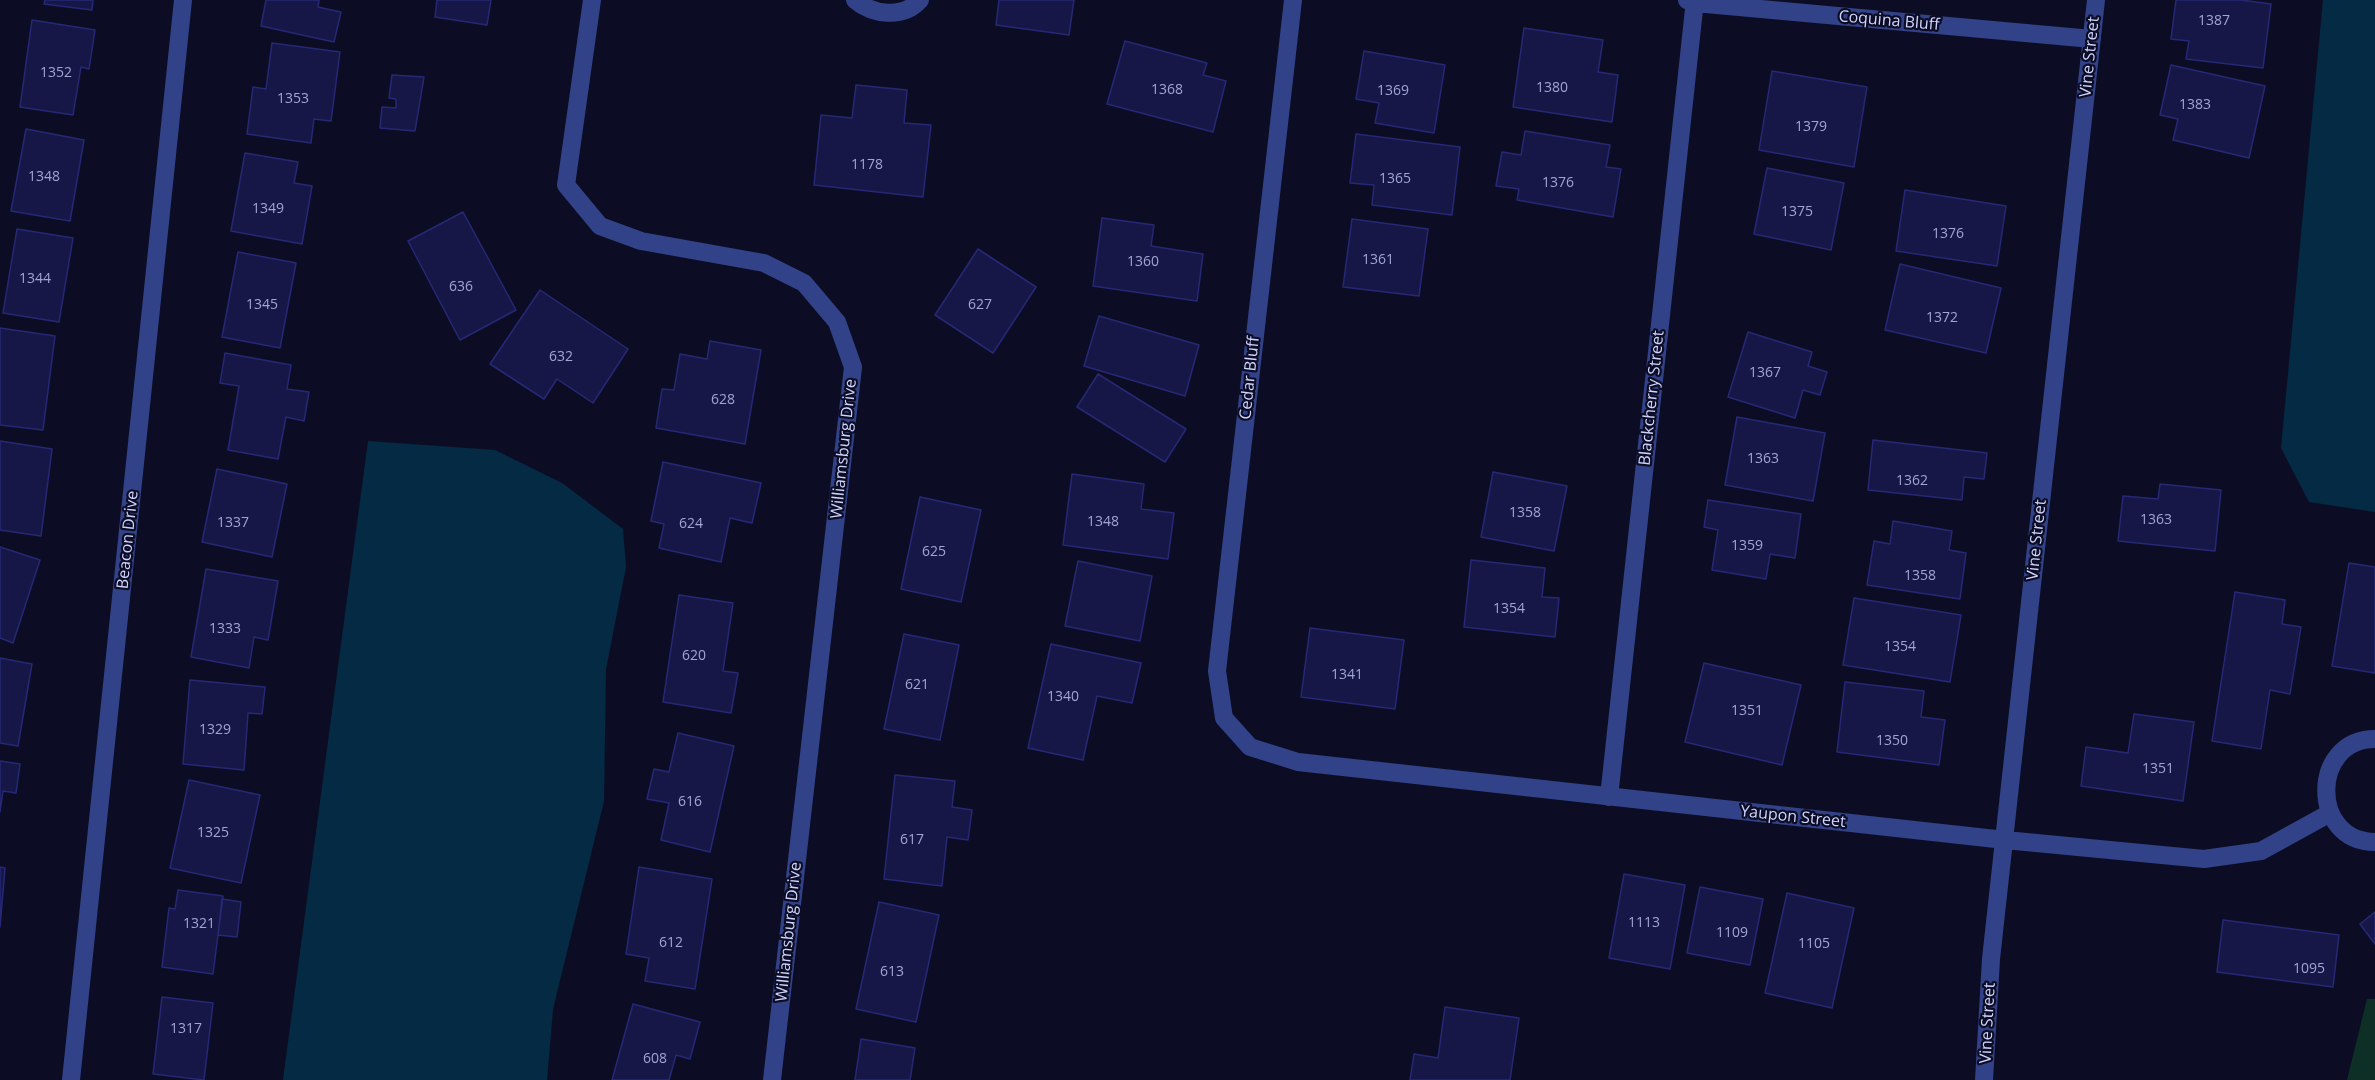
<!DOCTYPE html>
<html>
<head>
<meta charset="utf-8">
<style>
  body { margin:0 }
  canvas { display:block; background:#0c0d24 }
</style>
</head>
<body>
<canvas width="2375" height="1080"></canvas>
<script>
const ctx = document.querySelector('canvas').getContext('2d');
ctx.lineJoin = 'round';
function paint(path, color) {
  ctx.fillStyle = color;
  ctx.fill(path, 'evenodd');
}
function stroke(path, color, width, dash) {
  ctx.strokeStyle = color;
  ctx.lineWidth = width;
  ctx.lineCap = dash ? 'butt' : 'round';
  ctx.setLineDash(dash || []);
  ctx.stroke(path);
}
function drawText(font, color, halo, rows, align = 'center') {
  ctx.font = font + ' "Open Sans",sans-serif';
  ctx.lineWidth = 4.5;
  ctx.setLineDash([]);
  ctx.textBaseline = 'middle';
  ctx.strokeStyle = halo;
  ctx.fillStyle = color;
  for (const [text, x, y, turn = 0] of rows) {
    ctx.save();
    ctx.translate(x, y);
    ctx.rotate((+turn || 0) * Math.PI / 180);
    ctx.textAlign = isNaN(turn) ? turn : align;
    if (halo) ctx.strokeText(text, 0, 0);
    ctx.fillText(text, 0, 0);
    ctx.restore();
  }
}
const green = new Path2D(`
  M2367,999H2375V1080H2347Z`);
const water = new Path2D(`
  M2323,0H2375V512L2309,502L2281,448Z
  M368,441L495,450L562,483L623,529L626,567L606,669L604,801L553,1009L547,1080H283Z`);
const building = new Path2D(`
  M45,0H93L92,10L44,4Z
  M266,0H319L318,7L341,12L334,42L261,26Z
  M437,0H491L487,25L435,17Z
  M999,0H1074L1069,35L996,25Z
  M2176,0H2241L2271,4L2263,68L2186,59L2189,41L2171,39Z
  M32,20L95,30L89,69L81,67L73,115L20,107Z
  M1524,28L1603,40L1598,72L1618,75L1612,122L1513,107Z
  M1125,41L1207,63L1203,75L1226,81L1213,132L1107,104Z
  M272,43L340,52L331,121L314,119L311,143L247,134L253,87L266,89Z
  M1364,51L1445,65L1434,133L1375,123L1379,103L1356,99Z
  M2171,65L2265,86L2249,158L2173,140L2178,119L2160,115Z
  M1772,71L1867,87L1854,167L1759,150Z
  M392,75L424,77L415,131L380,128L382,107L396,108V99L389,98Z
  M856,85L907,90L904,123L931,125L923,197L814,185L821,115L852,118Z
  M26,129L84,140L70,221L11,211Z
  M1525,131L1610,145L1606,167L1621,169L1613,217L1517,200L1519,189L1496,186L1502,152L1521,155Z
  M1356,134L1460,147L1452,215L1372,205L1374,185L1350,183Z
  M245,153L298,162L294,183L312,186L302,244L231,231Z
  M1767,168L1844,183L1831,250L1754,234Z
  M1905,190L2006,206L1997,266L1896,251Z
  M463,212L516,310L460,340L408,241Z
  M1102,218L1154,225L1151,246L1203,254L1197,301L1093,286Z
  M1352,219L1428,229L1419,296L1343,287Z
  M17,229L73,238L59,322L3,313Z
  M978,249L1036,287L993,353L935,315Z
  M238,252L296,263L280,348L222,337Z
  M1900,264L2001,288L1986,353L1885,330Z
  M540,290L628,349L593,403L557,379L544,399L490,364Z
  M1099,316L1199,345L1185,396L1084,366Z
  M0,328L55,336L43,430L0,425Z
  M1748,332L1812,352L1808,366L1827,372L1820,395L1803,390L1795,418L1728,397Z
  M710,341L761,350L745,444L656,428L662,389L674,390L680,354L707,359Z
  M225,353L291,365L287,389L309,392L304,421L286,417L278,459L228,450L239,386L220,383Z
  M1098,374L1186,429L1165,462L1077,407Z
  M1737,417L1825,433L1813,501L1725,485Z
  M1873,440L1987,453L1984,479L1964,477L1962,500L1868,490Z
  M0,441L52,449L41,536L0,530Z
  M663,462L761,483L752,523L730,518L721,562L659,548L664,524L651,521Z
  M217,469L287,484L272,557L202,542Z
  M1493,472L1567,486L1554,551L1481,537Z
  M1072,474L1144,484L1141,509L1174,513L1168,559L1063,545Z
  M2160,484L2221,490L2215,551L2118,541L2123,496L2158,499Z
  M920,497L981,510L961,602L901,589Z
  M1708,500L1801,514L1795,558L1770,554L1766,579L1712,570L1718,530L1704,527Z
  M1893,521L1952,531L1949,550L1966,553L1960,599L1867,585L1874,541L1890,544Z
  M0,547L40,560L13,643L0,638Z
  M1471,560L1545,568L1542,597L1559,598L1555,637L1464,627Z
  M1078,561L1152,576L1140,641L1065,626Z
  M2349,563L2375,567V673L2332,666Z
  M206,569L278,581L268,640L254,637L249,668L191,657Z
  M2235,592L2285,600L2282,624L2301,627L2290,694L2270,690L2261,749L2212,741Z
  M679,595L733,603L723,671L738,673L731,713L663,702Z
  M1854,598L1961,615L1950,682L1843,665Z
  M1310,628L1404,640L1395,709L1301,697Z
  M904,634L959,645L940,740L884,729Z
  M1051,644L1141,663L1132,703L1097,696L1083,760L1028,748Z
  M0,658L32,664L18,746L0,743Z
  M1704,663L1801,685L1782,765L1685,742Z
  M190,680L265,687L262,714L248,713L244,770L183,764Z
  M1845,682L1924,691L1921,717L1945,720L1939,765L1837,752Z
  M2134,714L2194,722L2183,801L2081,786L2086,747L2128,753Z
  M678,733L734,746L710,852L661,840L669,803L647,799L654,769L669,772Z
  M0,761L20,764L16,793L3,791L0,812Z
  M895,775L955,781L952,807L972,810L968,840L947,837L942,886L884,879Z
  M189,780L260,795L241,883L170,868Z
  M0,867L5,868L0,927Z
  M639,867L712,879L695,989L645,981L649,958L626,954Z
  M1624,874L1685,885L1670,969L1609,958Z
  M1700,887L1763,899L1750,965L1687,953Z
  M178,890L223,896L213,974L162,967L169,908L175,909Z
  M1787,893L1854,908L1832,1008L1765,993Z
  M222,899L241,902L237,937L218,935Z
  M879,902L939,915L916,1022L856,1009Z
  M2375,912V944L2360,924Z
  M2223,920L2339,935L2333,987L2217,972Z
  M162,997L213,1003L204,1080L153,1074Z
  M633,1004L700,1022L690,1059L676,1055L669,1080H612Z
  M1445,1007L1519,1018L1510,1080H1410L1414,1054L1438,1058Z
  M861,1039L915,1048L910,1080H855Z`);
const minor = new Path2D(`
  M592,0L566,185L600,226L641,241L764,263L804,283L837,322L853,367L772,1080
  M855,0C873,15 903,19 920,0
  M1293,0L1217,671L1224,718L1250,747L1298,762L2005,840L2204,859L2261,851L2330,813
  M1687,0L1695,3L2092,39
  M2375,739C2310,739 2310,842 2375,842
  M1609,797L1695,0
  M71,1080L183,0
  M1984,1080L1991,959L2096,0`);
const numberNames = [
  ["1387",2214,21],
  ["1352",56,73],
  ["1380",1552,88],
  ["1368",1167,90],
  ["1369",1393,91],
  ["1353",293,99],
  ["1383",2195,105],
  ["1379",1811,127],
  ["1178",867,165],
  ["1348",44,177],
  ["1365",1395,179],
  ["1376",1558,183],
  ["1349",268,209],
  ["1375",1797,212],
  ["1376",1948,234],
  ["1361",1378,260],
  ["1360",1143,262],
  ["1344",35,279],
  ["636",461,287],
  ["1345",262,305],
  ["627",980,305],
  ["1372",1942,318],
  ["632",561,357],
  ["1367",1765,373],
  ["628",723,400],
  ["1363",1763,459],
  ["1362",1912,481],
  ["1358",1525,513],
  ["1363",2156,520],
  ["1348",1103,522],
  ["1337",233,523],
  ["624",691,524],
  ["1359",1747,546],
  ["625",934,552],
  ["1358",1920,576],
  ["1354",1509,609],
  ["1333",225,629],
  ["1354",1900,647],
  ["620",694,656],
  ["1341",1347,675],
  ["621",917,685],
  ["1340",1063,697],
  ["1351",1747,711],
  ["1329",215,730],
  ["1350",1892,741],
  ["1351",2158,769],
  ["616",690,802],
  ["1325",213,833],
  ["617",912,840],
  ["1113",1644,923],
  ["1321",199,924],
  ["1109",1732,933],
  ["612",671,943],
  ["1105",1814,944],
  ["1095",2309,969],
  ["613",892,972],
  ["1317",186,1029],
  ["608",655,1059]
];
const streetNames = [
  ["Coquina Bluff",1889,21,5],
  ["Vine Street",2090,57,-84],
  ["Cedar Bluff",1250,378,-84],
  ["Blackcherry Street",1652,398,-84],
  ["Williamsburg Drive",844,449,-84],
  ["Beacon Drive",128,540,-84],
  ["Vine Street",2037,540,-84],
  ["Yaupon Street",1793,817,6],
  ["Williamsburg Drive",789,932,-84],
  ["Vine Street",1988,1023,-87]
];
paint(green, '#0e2f26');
paint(water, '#052a44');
paint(building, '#161747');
stroke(building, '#262875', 1.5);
stroke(minor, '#324288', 18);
drawText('14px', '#a1a5d1', null, numberNames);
drawText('16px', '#cfd4ff', '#0c0d24', streetNames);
</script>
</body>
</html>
